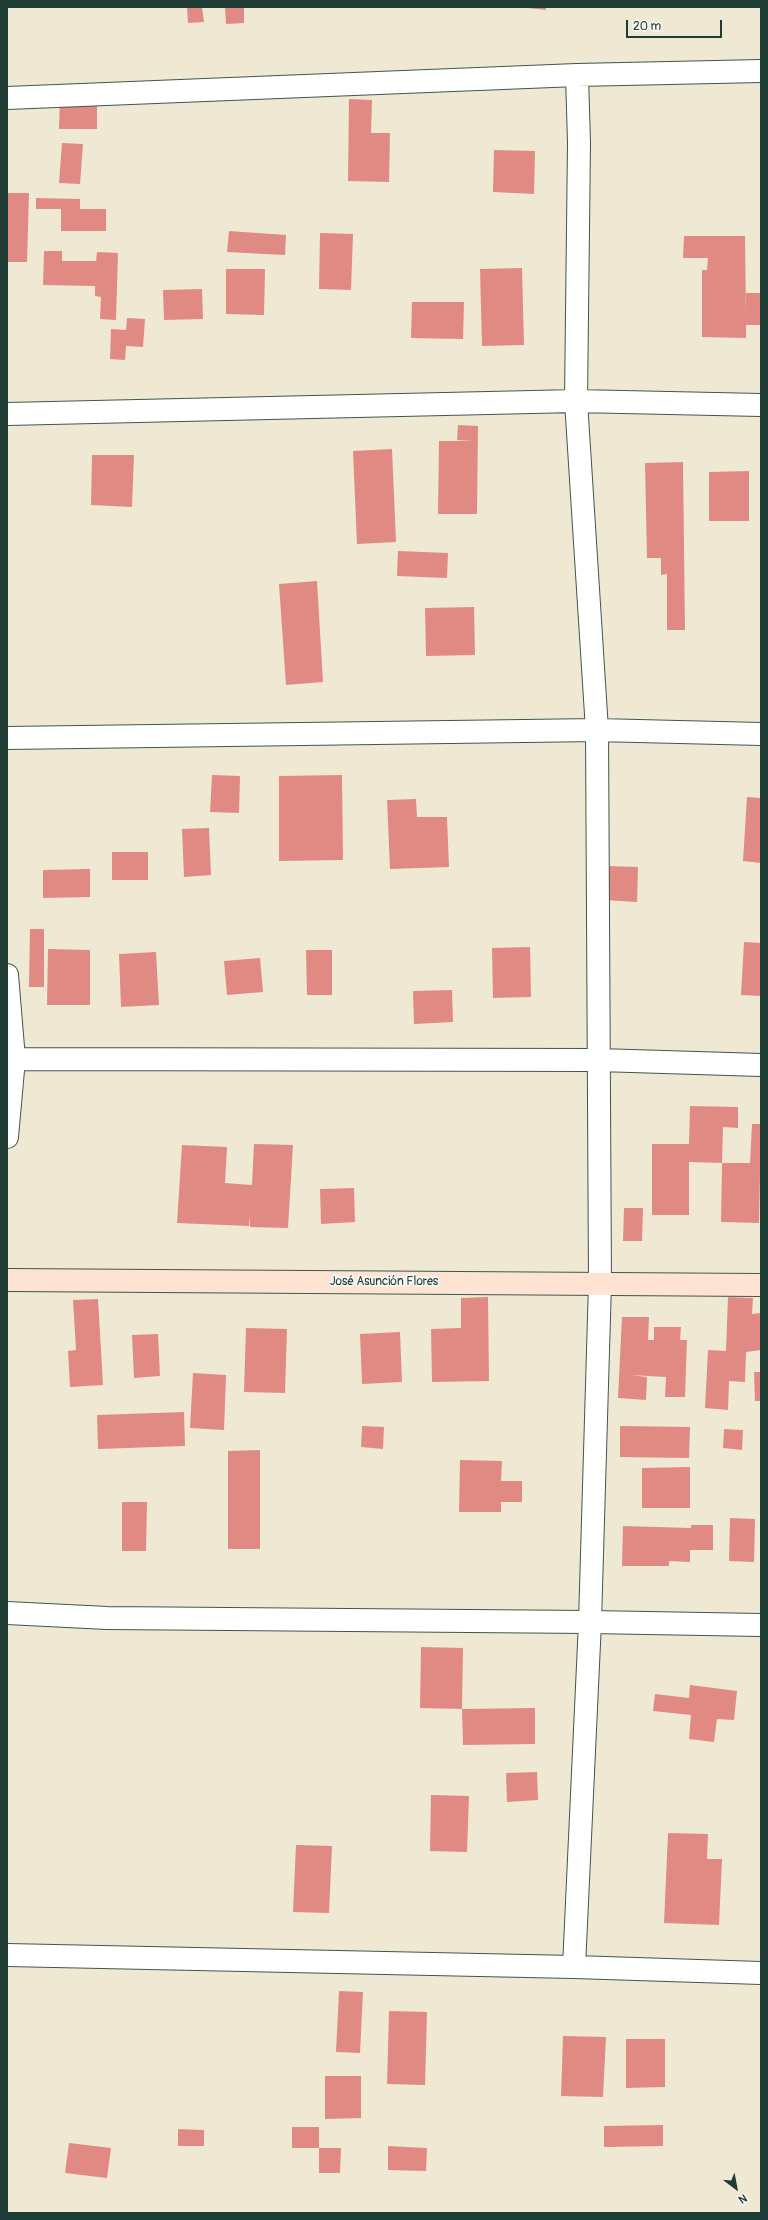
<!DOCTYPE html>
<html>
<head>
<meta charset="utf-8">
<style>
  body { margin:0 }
  #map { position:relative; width:768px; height:2220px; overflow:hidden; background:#efe9d3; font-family:Pangolin,sans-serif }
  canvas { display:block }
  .frame { position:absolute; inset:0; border:8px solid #1f3d34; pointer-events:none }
  .north { position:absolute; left:716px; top:2168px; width:40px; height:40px; -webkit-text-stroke:3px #f6f6f2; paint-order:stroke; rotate:148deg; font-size:11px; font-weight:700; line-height:16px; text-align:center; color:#1f3d34 }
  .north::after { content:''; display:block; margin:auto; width:14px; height:18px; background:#1f3d34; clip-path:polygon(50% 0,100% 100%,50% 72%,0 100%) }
  .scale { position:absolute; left:626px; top:20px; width:96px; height:18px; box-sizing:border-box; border:2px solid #1f3d34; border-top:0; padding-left:5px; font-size:12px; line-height:14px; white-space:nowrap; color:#1f3d34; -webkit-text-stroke:3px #f6f6f2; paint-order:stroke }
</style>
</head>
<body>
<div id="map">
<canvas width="768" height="2220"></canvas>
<div class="frame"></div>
<div class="north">N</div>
<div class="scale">20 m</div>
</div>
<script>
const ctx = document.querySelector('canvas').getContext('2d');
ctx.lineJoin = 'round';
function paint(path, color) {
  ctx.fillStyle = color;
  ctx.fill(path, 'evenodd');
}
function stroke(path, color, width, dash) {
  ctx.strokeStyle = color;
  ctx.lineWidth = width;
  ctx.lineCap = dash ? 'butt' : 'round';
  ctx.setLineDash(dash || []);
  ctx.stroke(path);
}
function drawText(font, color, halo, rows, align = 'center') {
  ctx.font = font + ' Pangolin,sans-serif';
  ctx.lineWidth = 4;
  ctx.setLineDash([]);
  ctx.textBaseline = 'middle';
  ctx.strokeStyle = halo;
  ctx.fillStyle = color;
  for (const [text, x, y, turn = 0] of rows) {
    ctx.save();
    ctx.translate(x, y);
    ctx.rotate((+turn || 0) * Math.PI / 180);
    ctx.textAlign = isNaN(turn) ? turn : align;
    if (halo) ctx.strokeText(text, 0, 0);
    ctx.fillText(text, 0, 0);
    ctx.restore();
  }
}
const building = new Path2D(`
  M187,7H202L204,22L188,23Z
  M225,7H244V23L226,24Z
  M518,7H546V10Z
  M60,98H97V129H59Z
  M349,99L372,100L371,133H390L389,182L348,181Z
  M62,143L83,144L80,184L59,183Z
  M494,150L535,151L534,194L493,192Z
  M7,193H29L27,262H7Z
  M36,198L80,199V209H106V231H61V209H36Z
  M229,231L286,235L285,255L227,252Z
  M320,233L353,234L351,290L319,289Z
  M684,236H745L746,318V293H761V325H746V338L702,337V270H707L708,258H683Z
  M44,251H62V261H96L97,252L118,253L116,320L100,319L101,297L95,296V286L43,285Z
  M522,268L524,345L482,346L480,269Z
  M226,269H265L264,315L226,314Z
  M202,289L203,319L164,320L163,290Z
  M412,302H464L463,339L411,338Z
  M127,318L145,319L143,347L126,346L125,360L110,359L111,329L126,330Z
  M458,425L478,426L477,514H438L439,441H473L457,440Z
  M392,449L396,542L357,544L353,451Z
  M92,455H134L132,507L91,505Z
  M683,462L685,630H667V574L661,575V558H647L645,463Z
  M749,471V521H709V472Z
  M398,551L448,553L447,578L397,576Z
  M317,581L323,682L286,685L279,584Z
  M474,607L475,655L426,656L425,608Z
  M212,775L240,776L239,813L210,812Z
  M342,775L343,860L279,861V776Z
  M747,797L761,798V863L743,861Z
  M416,799L417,817H447L449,867L390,869L387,800Z
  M209,828L211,875L184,877L182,829Z
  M112,852H148V880H112Z
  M606,866L638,867L637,902L605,900Z
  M90,869V897L43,898V870Z
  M30,929H44V987H29Z
  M744,942L761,943V996L741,995Z
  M530,947L531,997L493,998L492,948Z
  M48,949L90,950V1005H47Z
  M306,950H332V995H307Z
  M156,952L159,1005L121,1007L119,954Z
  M260,958L263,992L227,995L224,961Z
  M452,990L453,1022L414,1024L413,991Z
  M690,1106L738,1107V1128L723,1127L722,1163H750L752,1124H761L759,1223L721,1222L722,1163L689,1162V1215H652V1144H689Z
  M254,1144L293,1145L288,1228L250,1227V1216L249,1226L177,1223L182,1145L227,1147L225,1183L252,1185Z
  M354,1188L355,1222L321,1224L320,1189Z
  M624,1208H643L642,1241H623Z
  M488,1297L489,1381L432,1382L431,1329L461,1328V1298Z
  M728,1297L753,1298L752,1314L761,1313V1350L746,1352L745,1382L729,1381L728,1410L705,1408L708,1350L726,1351Z
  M98,1299L103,1385L70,1387L68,1351L76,1350L73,1300Z
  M622,1317H649L648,1340H654V1327H681L680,1340H687L685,1397H665L666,1377L630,1375L647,1377L646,1400L618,1398Z
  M246,1328L287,1329L285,1393L244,1392Z
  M400,1332L402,1382L362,1384L360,1334Z
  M158,1334L160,1376L134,1378L132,1335Z
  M754,1372H761V1401H755Z
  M193,1373L226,1375L224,1430L190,1428Z
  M184,1412L185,1446L98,1449L97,1415Z
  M362,1426L384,1427L383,1449L361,1447Z
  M620,1426L690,1427L689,1458L620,1457Z
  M724,1429L743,1430L742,1450L723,1448Z
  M260,1450V1549H228V1451Z
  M460,1460L502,1461L501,1481H522V1502H501V1512H459Z
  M690,1467V1508H642V1468Z
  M122,1502H147L146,1551H122Z
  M730,1518L755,1519L754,1562L729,1561Z
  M691,1525H713V1550H690V1562L669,1561V1566H622L623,1526L691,1528Z
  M421,1647L463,1648L462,1709L420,1708Z
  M690,1685L737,1691L734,1720L717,1719L714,1742L689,1739L691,1715L653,1711L655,1694L689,1698Z
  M535,1708V1744L463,1745L462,1709Z
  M537,1772L538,1800L507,1802L506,1773Z
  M431,1795L469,1796L467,1852L430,1851Z
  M668,1833L708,1834L707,1859H722L719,1925L664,1923Z
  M296,1845L332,1846L329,1913L293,1912Z
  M339,1991L363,1992L360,2053L336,2052Z
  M389,2011L427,2012L425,2085L387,2084Z
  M563,2036L606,2037L603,2097L561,2096Z
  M626,2039H665V2087L626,2088Z
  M325,2076H361V2118L325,2119Z
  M663,2125V2146L604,2147V2126Z
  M292,2127H319V2148H341L340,2173H319V2148H292Z
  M178,2129L204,2130V2146H178Z
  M69,2143L111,2148L107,2178L65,2173Z
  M388,2146L427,2148L426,2171L388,2170Z`);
const street = new Path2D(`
  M577,75L761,71
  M7,98L577,75L579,143L576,401L597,730L600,1283L590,1622L574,1967
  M7,414L576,401L761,405
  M7,738L597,730L761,734
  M7,975L14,1059L7,1137
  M7,1059L599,1060L761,1065
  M7,1613L107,1618L590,1622L761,1625
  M7,1955L574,1967L761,1973`);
const secondary = new Path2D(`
  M7,1280L761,1285`);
const streetNames = [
  ["José Asunción Flores",384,1282]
];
paint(building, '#e18a84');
stroke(street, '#3e574c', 24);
stroke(secondary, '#3e574c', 24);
stroke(street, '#fff', 22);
stroke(secondary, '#fee3d2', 22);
drawText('12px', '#1f3d34', '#f6f6f2', streetNames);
</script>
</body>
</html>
